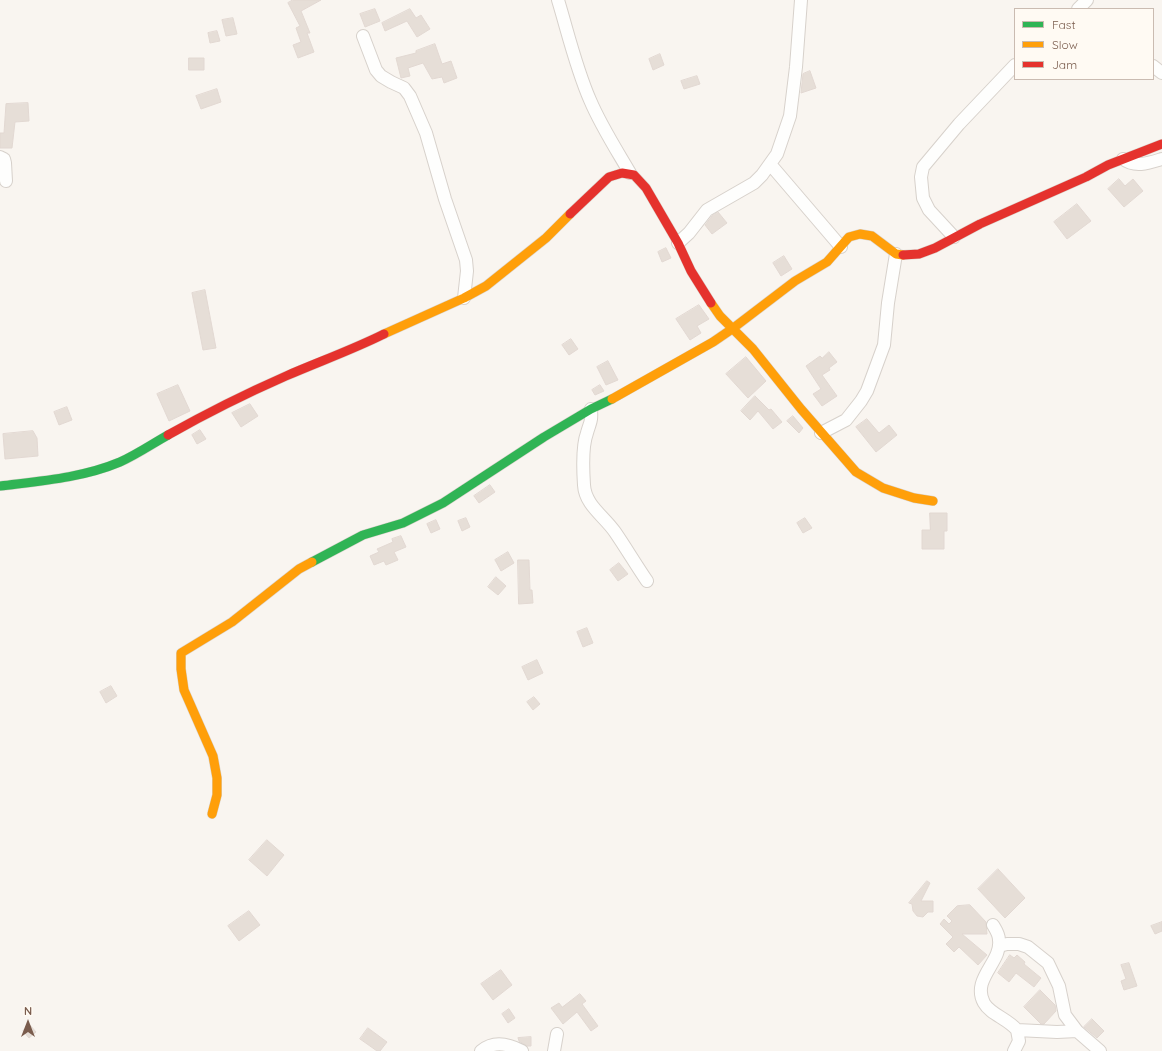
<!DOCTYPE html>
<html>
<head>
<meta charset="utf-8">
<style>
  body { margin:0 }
  #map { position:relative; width:1162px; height:1051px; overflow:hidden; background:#f9f5f0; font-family:Quicksand,sans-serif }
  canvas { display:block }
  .legend { position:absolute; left:1014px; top:8px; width:140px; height:72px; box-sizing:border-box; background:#fffaf3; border:1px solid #cabbb1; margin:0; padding:5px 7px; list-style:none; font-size:12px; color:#7a5c4d }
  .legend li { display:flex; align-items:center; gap:8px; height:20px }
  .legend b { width:20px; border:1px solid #cabbb1 }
  .north { position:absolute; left:8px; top:1003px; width:40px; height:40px; -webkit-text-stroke:3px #fffaf3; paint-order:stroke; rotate:0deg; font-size:11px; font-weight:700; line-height:16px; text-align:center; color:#7a5c4d }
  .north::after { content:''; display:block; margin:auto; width:14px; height:18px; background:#7a5c4d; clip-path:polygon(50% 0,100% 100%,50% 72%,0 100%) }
</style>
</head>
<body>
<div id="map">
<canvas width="1162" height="1051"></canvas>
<ul class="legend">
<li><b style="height:5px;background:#30b455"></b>Fast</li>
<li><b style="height:5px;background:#ff9f0a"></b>Slow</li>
<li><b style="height:5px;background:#e5322d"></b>Jam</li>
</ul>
<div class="north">N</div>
</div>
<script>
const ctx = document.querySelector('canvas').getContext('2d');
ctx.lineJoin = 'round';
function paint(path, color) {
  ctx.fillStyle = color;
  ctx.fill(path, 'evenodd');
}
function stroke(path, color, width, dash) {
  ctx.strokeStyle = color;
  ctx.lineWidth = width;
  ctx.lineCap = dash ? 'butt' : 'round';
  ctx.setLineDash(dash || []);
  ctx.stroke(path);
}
const building = new Path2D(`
  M293,0H321L301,11L310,33H307L314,52L298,58L293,45L301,42L296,28L300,26L288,3Z
  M375,9L380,21L365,27L360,14Z
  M410,9L416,18L421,15L430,29L417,37L407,21L385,31L382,23Z
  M233,18L237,34L226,36L222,20Z
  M217,31L220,41L210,43L208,33Z
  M435,44L442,64L451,61L457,78L444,83L442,77L432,79L423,63L408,68L410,76L401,78L396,58L416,53V51Z
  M660,54L664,65L653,70L649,59Z
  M189,58H204V70H189Z
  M810,71L816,88L801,93L803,74Z
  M697,76L700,84L684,89L681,81Z
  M217,89L221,102L201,109L196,96Z
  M28,103L29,121L15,122L12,148H0V133H4L6,104Z
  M1119,179L1125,186L1133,179L1143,191L1124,207L1108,189Z
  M1077,204L1091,221L1067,239L1054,222Z
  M718,212L727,223L712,234L705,225L712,216Z
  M666,248L671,258L662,262L658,252Z
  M784,256L792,269L781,276L773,263Z
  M205,290L216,348L203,350L192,293Z
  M699,305L709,319L697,326L701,333L690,340L676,319Z
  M571,339L578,349L569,355L562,345Z
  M829,352L837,362L829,368L830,370L822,375L837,396L822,406L813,394L821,389L806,366L820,356L822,358Z
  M746,357L766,381L748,398L726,374Z
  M608,361L618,380L606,385L597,367Z
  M178,385L190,411L169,421L157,394Z
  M600,385L604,391L595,395L592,390Z
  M755,396L769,410L771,409L782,422L773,429L758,411L750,420L741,411Z
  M250,404L258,416L241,427L232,413Z
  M67,407L72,420L59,425L54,412Z
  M793,416L803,428L799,433L787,421Z
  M867,419L879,433L889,425L897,435L876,452L856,427Z
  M200,430L206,439L197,444L192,435Z
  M33,431L37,438L38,456L5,459L3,434Z
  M490,485L495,492L479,503L474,496Z
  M930,513H947V531H944V549H922V530H930Z
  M466,518L470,527L462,531L458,521Z
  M805,518L812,528L803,533L797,523Z
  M436,520L440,529L431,533L427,524Z
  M401,536L406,547L394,552L398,560L386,565L384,561L374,565L370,556L379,552L377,549L393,542L392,539Z
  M508,552L514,563L501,571L495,560Z
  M518,560H529L530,590H532L533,603L519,604Z
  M619,563L628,574L618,581L610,570Z
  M496,577L506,586L498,595L488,587Z
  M587,628L593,643L583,647L577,632Z
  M537,660L543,673L528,680L522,667Z
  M111,686L117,696L106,703L100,692Z
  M534,697L540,704L533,710L527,702Z
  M267,840L284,855L267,876L249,860Z
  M998,869L1025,898L1005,918L978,889Z
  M927,881L930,883L921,901H933V912H928L923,917L917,916L913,911L912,904L909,903Z
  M970,905L986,922L987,934H962L987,955L978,965L959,947L954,952L946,944L953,937L940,924L944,919L949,924L952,921L947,916L957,906Z
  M249,911L260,925L239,941L228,926Z
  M1162,922V931L1155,934L1151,926Z
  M1010,955L1014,958L1017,955L1025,962L1024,964L1041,978L1034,987L1016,973L1009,982L998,973Z
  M1129,963L1137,986L1124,990L1121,981L1126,979L1121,965Z
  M501,970L512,985L493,1000L481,984Z
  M1040,990L1055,1005L1056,1011L1044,1024H1041L1024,1007Z
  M580,994L586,1001L582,1004L598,1026L591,1031L577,1012L563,1024L551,1008L559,1003L562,1007Z
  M509,1009L515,1018L508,1023L502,1014Z
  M1092,1019L1104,1031L1097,1038L1084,1027Z
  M30,1025L36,1032L29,1038L23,1031Z
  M368,1028L387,1042L380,1051H377L360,1039Z
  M531,1037V1046H527L519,1041L518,1038Z`);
const street = new Path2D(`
  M558,0C568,33 576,68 590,100C601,126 616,149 630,173
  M1078,9L1087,0
  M363,36L376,70L381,76L391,82L404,88L410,96L426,133L445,199L466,260L467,271L464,298
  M1153,66L1162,73
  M0,157L4,159L5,163L6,181
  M1123,159C1135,168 1149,163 1162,159
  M770,164L841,247
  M954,237L929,210L923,198L921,177L923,167L959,124L1015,65
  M678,243L689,233L707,210L754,183L762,175L777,154L790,116L796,67L801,0
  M591,409C592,422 590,422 587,433C582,446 583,470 584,485C585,505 604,516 615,532C626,548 636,565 647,581
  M821,433L846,420L861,401L867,391L884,345L888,303L896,254
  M993,925C996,930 999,934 999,940C1002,962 971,979 984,1003C990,1014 1008,1019 1017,1030L1019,1041L1014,1051
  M999,946L1007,944H1019L1028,947L1048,963L1059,986L1065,1015L1077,1031
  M1017,1030L1057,1032L1077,1031L1100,1051
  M481,1051C494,1040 509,1044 522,1051
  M554,1051L557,1034`);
const fast = new Path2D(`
  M0,486C40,481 82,478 120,462C136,455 152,444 168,435
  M312,562L363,535L403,523L443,503L544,437L591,409L612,399`);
const slow = new Path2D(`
  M711,303L720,316L753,349L801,409L856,472L883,488L914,498L933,501
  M384,334L464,298L486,286L546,238L570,214
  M612,399L713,342L732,329L795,281L827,262L849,237L860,234L872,236L896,254L903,255
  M212,814L217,795V778L213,756L184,690L181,669V653L232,622L299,569L312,562`);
const jam = new Path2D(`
  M570,214L609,177L622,173L634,175L646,188L678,243L691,271L711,303
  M903,255L919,254L935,248L980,224L1086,177L1108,165L1162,144
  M168,435C207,413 245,394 286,376C318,362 352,350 384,334`);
paint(building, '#e6ded7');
stroke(building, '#e2d8d2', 1);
stroke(street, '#d7d1cb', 14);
stroke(fast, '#d9d2cb', 10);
stroke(slow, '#d9d2cb', 10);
stroke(jam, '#d9d2cb', 10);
stroke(street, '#fefefd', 12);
stroke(fast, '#30b455', 9);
stroke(slow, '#ff9f0a', 9);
stroke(jam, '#e5322d', 9);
</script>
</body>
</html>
